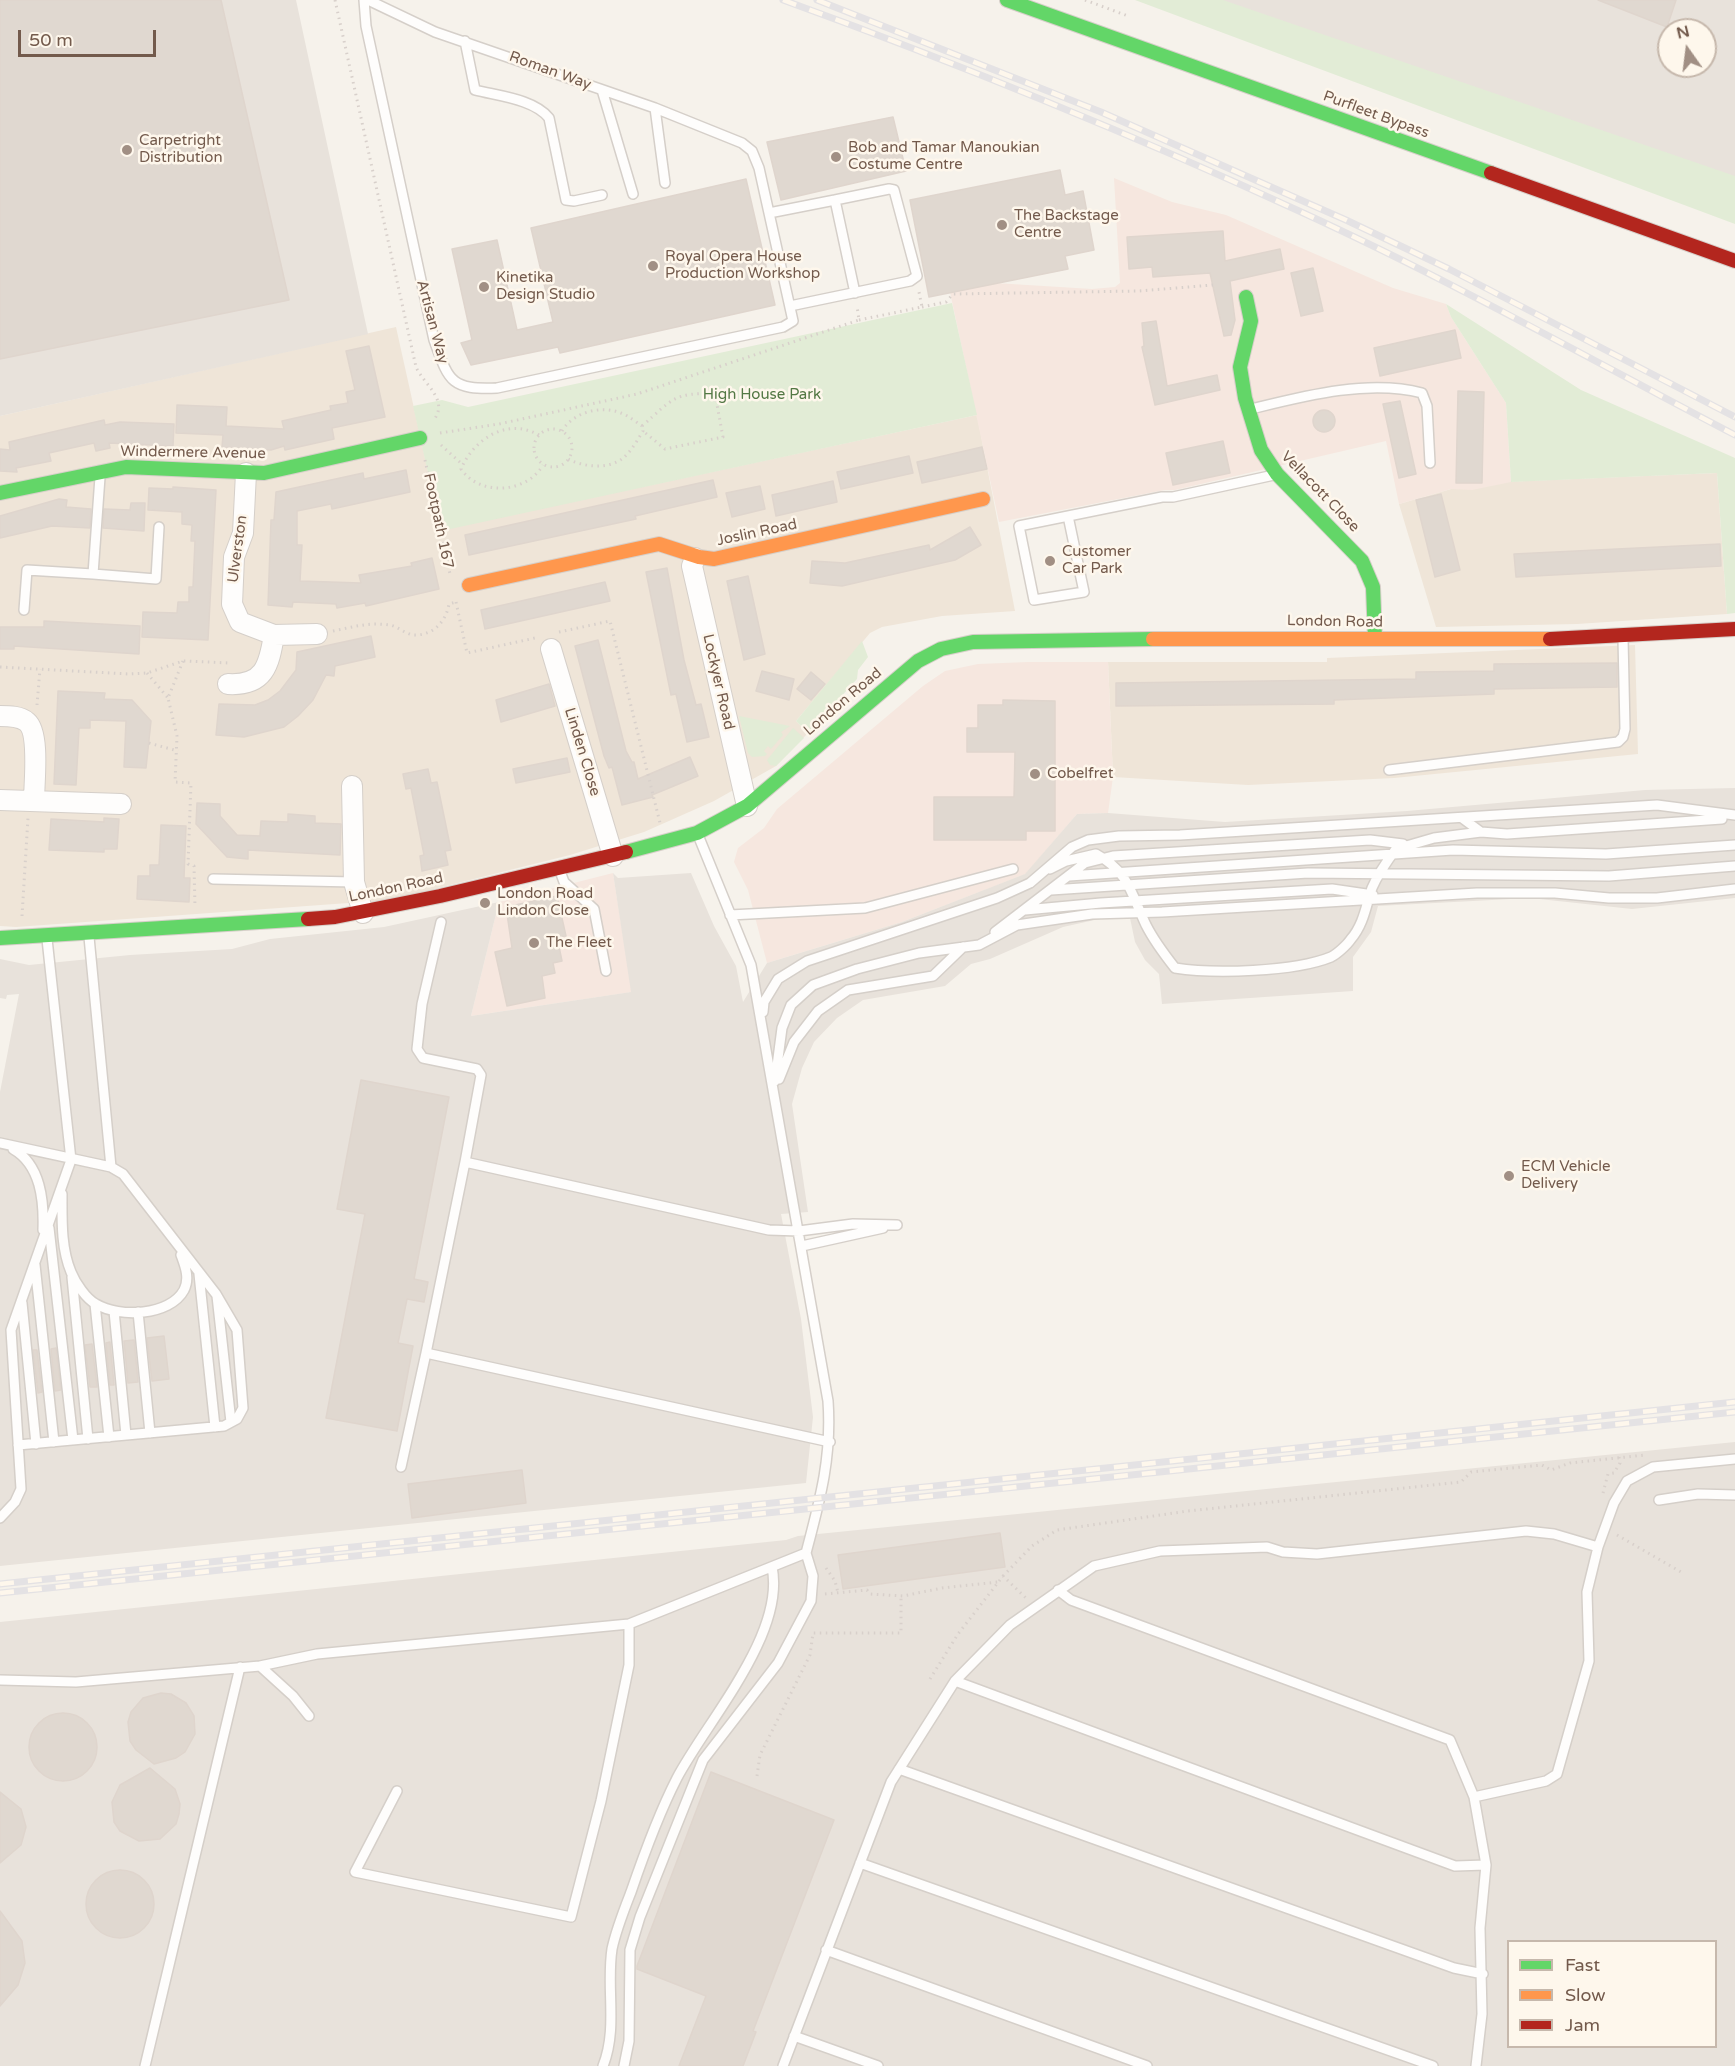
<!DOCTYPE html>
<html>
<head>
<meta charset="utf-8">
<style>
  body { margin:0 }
  #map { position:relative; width:1735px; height:2066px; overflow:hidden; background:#f6f2eb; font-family:"Varela Round",sans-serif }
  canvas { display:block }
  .legend { position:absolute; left:1507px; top:1940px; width:210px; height:108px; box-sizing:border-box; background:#fef7ec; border:2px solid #c6b8ac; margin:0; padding:8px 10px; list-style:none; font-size:18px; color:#735a4c }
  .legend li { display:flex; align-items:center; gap:12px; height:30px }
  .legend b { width:30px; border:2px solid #c6b8ac }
  .north { position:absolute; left:1657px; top:18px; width:60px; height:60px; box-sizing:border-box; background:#fef7ec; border:2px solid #c6b8ac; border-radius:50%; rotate:346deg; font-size:16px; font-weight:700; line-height:24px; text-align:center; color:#735a4c }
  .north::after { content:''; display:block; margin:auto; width:21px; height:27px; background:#a18f84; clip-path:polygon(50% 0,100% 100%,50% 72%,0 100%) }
  .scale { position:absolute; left:18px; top:30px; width:138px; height:27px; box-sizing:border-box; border:3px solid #735a4c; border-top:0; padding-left:8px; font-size:18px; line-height:21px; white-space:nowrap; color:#735a4c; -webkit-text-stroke:4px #fef7ec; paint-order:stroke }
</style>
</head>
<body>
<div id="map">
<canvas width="1735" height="2066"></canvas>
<ul class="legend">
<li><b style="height:8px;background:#63d668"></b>Fast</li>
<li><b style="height:8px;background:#ff974d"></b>Slow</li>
<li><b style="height:8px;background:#b3261e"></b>Jam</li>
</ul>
<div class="north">N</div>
<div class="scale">50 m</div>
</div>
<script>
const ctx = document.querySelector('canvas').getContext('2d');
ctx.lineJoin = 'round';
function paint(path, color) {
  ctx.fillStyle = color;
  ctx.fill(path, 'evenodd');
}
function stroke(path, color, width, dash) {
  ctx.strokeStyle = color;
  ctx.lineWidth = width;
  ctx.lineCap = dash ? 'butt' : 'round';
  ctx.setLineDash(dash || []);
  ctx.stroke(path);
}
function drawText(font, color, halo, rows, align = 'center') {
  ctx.font = font + ' "Varela Round",sans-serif';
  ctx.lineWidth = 5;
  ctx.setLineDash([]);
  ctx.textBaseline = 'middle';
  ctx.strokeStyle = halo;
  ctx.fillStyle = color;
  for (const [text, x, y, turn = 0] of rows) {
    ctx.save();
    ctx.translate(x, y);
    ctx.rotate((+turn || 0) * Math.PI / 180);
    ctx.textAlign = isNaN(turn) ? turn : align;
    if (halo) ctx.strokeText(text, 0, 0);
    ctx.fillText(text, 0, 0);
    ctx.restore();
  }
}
const residential = new Path2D(`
  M396,327L441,530L977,415L1015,611L942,616L882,627L870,633L796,721L808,733L776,766L714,801L644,832L570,855L390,900L16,927L0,926V416Z
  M1717,473L1727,614L1577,624L1436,627L1399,504L1451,489H1472L1503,482Z
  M1635,645L1638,754L1394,778L1248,785L1113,777L1108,662H1327V658Z`);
const commercial = new Path2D(`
  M1114,178L1172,202L1226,215L1393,288L1446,304L1451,317L1506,403L1511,482L1472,490L1451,489L1399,504L1386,441L1175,490H1165L999,522L950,292L995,283L1092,289L1115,287L1120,283Z
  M1028,662H1108L1113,777L1108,813L1077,814L1026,874L902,922L767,963L748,890L734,862L738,848L764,828L777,809L923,686L945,671L978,664Z
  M613,873L632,992L471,1016L499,902Z`);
const industrial = new Path2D(`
  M0,0H296L368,334L0,416Z
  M1188,0H1735V194ZM1669,30H1705V66H1669Z
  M1735,788V898L1632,909L1530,898L1378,906L1371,932L1353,957V991L1162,1004L1159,974L1145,960L1135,942L1130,918L1099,919L1063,927L990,959L971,964L945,986L863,1000L837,1018L814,1042L802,1068L792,1104L808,1212L781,1214L801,1319L813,1417L806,1483L0,1566V1092L19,994L7,995L6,999L0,998V959L29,965L130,955L232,949L270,939L384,927L499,902L471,1016L631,992L613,873L618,878L691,873L714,926L736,966L743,1002L767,963L902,922L1025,874L1077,814L1108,813L1225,822L1407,811L1645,790Z
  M1735,1442V2066H0V1622L786,1540L798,1536ZM1508,1942H1716V2046H1508Z`);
const green = new Path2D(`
  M1135,0H1223L1735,176V224Z
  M952,303L977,415L441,531L413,406L442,400L468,407Z
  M1446,304L1581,390L1735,458V613L1727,614L1717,473L1511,482L1506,403L1451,317Z
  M862,641L868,657L858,670L857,679L808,733L796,721Z
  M739,716L790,726L781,732L783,735L771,749L768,746L764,751L767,754L765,756L752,757L748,753Z
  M793,728L804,738L776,766L770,765L767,760Z`);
const building = new Path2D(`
  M0,0H221L289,300L0,359Z
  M1598,0H1676L1667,27Z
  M893,117L906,171L781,200L767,142Z
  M1060,170L1065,195L1083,191L1094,250L1065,256L1068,269L929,297L910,200Z
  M746,179L775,305L560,353L558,347L471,365L461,343L472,340L452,249L497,240L517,330L553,322L531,228Z
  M1223,231L1225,261L1280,249L1284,269L1230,281L1235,320L1231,335L1224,336L1210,273L1153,277L1152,267L1129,269L1127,237Z
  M1313,268L1323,311L1301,316L1291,273Z
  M1156,321L1167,386L1217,375L1220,390L1155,405L1142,347L1144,346L1142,323Z
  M1455,330L1461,358L1380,376L1374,348Z
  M369,346L385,417L332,428L334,439L285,450L284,446L271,450L222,447L223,435L176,433L177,405L227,407L226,426L284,429L282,421L331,410L330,406L348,403L346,392L355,390L346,351Z
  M1458,391L1484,392L1482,483H1456Z
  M1400,401L1416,474L1399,478L1383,404Z
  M1313 421a11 11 0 1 1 22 0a11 11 0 1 1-22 0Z
  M104,420L105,425L120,422L174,424L173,446L109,443L110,448L96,451L94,443L49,453L51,461L16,468L17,472L0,471V449L10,450L9,442Z
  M1223,441L1230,473L1173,485L1166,453Z
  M982,447L987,469L922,483L917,462Z
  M909,456L913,473L841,489L837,472Z
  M406,470L410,492L332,509L331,504L297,511V545H302L300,581L361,583L359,575L412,566L411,563L432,558L439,589L366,606L365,603L337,608L336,604L293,602L292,607L268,605L271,520H274L276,492L363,473L364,479Z
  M713,480L717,497L635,516L636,519L469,555L465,535Z
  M833,481L837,502L776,516L772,495Z
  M760,486L765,509L732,517L726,493Z
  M173,487L216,490L208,640L142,637L143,612L177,613L178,602H189V587H193L195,541H191L192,525L182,524V512L148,510L149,488L173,489Z
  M1441,494L1460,570L1435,577L1416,500Z
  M59,499L67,500L66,507L91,509L90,528L52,526L0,538V516Z
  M131,503H145L144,531L103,528L104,509L130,510Z
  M970,527L981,545L955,560L842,586L810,583L812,561L845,563L929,545L930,550Z
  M1720,544L1721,566L1516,577L1514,554Z
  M667,568L684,660L696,705L701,704L709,737L687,742L676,694L671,695L646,572Z
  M748,576L765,654L744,660L727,581Z
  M605,582L610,601L485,629L481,610Z
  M44,621L140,626L139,654L14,646V649H0V627H44Z
  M371,636L375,657L335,666L334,676L326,675L313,700L298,716L284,727L244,737L216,735L219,704L255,705L268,700L280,691L296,670L297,652Z
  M598,640L626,751L632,762H634L638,779L690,757L698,776L652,795L653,797L622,805L612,767L609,768L604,756L575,646Z
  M1617,663V687L1494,689V694L1334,700V704L1116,706V683L1416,679V672L1494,671V664Z
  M762,671L794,679L789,700L756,691Z
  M811,672L825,684L811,700L797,689Z
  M549,684L555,706L501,722L496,700Z
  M58,691L105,693L104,699L132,700L151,721L146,768L124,767L126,721L90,720V728H79L76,785L54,784Z
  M1003,700L1055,701V831H1026V840H934V797H1014L1015,752H967V728H978V705H1003Z
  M567,758L570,772L516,783L513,769Z
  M428,769L431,783L437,782L451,850L445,851L448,865L422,871L420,856L424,855L411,788L406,789L403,774Z
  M197,803L220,804V816L237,835L260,836L261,821L288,822V814L315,816V823L341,824L340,855L248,850V859L227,857L196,824Z
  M104,818L119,819L117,849H104V852L49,850L51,819L104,822Z
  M161,825L186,826L184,878H190L189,902L137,899L138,876H150V865H159Z
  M557,896L566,936L557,937L562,961L553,963L555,973L542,976L545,998L507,1006L495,952L512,948L506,907Z
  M361,1080L449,1097L414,1279L428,1282L424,1302L407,1299L398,1343L413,1346L397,1431L326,1418L365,1214L337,1209Z
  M164,1336L169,1379L152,1381L147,1338Z
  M134,1340L138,1382L128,1383L124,1341Z
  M110,1342L114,1385H110L106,1343Z
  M92,1344L97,1387H90L85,1345Z
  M56,1348L61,1390L55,1391L51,1349Z
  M33,1350H37L42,1392L38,1393Z
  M522,1470L526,1503L412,1518L408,1484Z
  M1000,1533L1005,1567L843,1589L838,1555Z
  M161,1693L171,1694L186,1703L194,1716L195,1734L185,1752L176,1758L154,1764L136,1750L130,1741L128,1722L131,1712L143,1698Z
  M29 1747a34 34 0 1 1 68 0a34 34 0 1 1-68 0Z
  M150,1768L175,1789L180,1804L179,1814L176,1824L160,1839L139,1841L120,1831L114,1822L112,1802L120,1785Z
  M711,1772L834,1820L753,2031L756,2032L743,2066H679L706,1996L637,1969V1966Z
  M0,1792L21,1809L26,1827L21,1845L0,1863Z
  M86 1904a34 34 0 1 1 68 0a34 34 0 1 1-68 0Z
  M0,1911L22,1941L25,1963L18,1985L0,2006Z`);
const path = new Path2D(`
  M335,0L416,367C424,385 450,400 433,421
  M1085,0L1128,16
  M922,307L946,302L953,294L1139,291L1213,285
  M859,320L922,307L919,292
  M642,426C672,400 673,392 715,394L723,437L665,449L643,431
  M534 448a19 19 0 1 1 38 0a19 19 0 1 1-38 0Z
  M562,431C573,412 601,405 621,413C629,416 636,422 642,426L643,431C638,439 631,452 623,458C608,470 584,467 568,459
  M440,433L499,424L637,394L859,320L857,306
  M539,435C507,417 474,439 461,469C480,497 527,493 543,465
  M441,445L463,465
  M425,460L450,574
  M456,602L467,653L535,638
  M333,631C352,627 370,622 389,625C398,626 406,635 415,635C434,635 446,621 449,604L456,602
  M559,632L610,621L660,823
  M183,661L168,698L177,736L175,782L191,783L188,864L194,866L195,907
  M0,667L129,674L147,673L183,661L230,663
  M147,673L168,698
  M37,705L40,669
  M149,743L178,751
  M22,916L28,818
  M1603,1493L1608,1474L1614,1473L1620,1463L1619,1457
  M1617,1535L1681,1572
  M826,1568L835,1581L838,1593
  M1003,1576L1032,1546L1057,1530L1188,1511L1461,1482L1471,1472L1542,1465L1551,1470L1570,1463L1645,1455
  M825,1594L867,1590L870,1594L903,1596L942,1588L998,1582
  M930,1679L958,1634L1003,1576L1027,1599
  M757,1776L760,1755L810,1655L813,1633H901V1596`);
const lane = new Path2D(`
  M364,0L366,26L434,340C449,381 450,390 497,388L783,327L793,321L759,168L752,151L742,143L655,108L435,32L368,0
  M465,41L475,90C498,96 534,99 549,118L566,200L574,201L602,195
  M602,90L633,194
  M655,108L665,183
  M769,213L835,200L855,293
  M790,306L910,281L917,276L894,190L889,189L835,200
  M1251,409C1304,396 1368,379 1422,393L1427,406L1430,463
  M100,477L93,574L156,579L159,527
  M1068,516L1084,592L1034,600L1019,526L1162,497H1173L1274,475
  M24,610L27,570L93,574
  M1389,770L1618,742L1623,737L1625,729L1623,638
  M1462,818L1481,832L1507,834L1722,819
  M1050,869L1066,861L1096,854C1129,872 1131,893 1146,925C1154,941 1164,954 1175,968C1213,974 1294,972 1331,957C1337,954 1347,945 1351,939C1364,924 1366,905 1372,888C1378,874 1387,861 1396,849L1434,838L1481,832
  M560,871L564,882L594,909L606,971
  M1069,876L1453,850L1606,854L1735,845
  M213,879L354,882
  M1051,890L1308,873L1609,876L1735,866
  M1025,910L1101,903L1332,889L1373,895
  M730,915L865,908L1013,869
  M441,922L422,1004L417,1049L423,1058L477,1069L481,1075L465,1162
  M995,932L1085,863L1113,856L1370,840L1403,844
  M89,937L111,1167
  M763,1012L764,1002L778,979L807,961L997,898L1030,883L1072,847L1088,840L1119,836L1180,835L1657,805L1735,815
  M779,1079L794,1042L818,1011L848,990L933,976L963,947
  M775,1081L782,1028L791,1005L813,985L857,969L919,953L979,945L1017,925L1092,914L1162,912L1477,893H1555L1609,898H1657L1735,889
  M0,1143L111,1167L123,1174L216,1294L237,1330L243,1408L237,1419L224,1426L18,1445
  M13,1149C41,1165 44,1201 43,1230
  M62,1194C62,1220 61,1248 71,1272C75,1282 86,1299 96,1304C119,1318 170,1316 184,1290C190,1278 185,1266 181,1255
  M49,1228L73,1440
  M802,1246L883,1228
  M35,1265L54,1442
  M199,1274L215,1427
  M72,1277L88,1439
  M217,1296L231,1422
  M22,1303L36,1444
  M95,1304L109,1437
  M114,1311L126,1435
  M138,1312L150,1433
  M830,1442L426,1353L465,1162L769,1230L799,1231L853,1224L897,1225
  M401,1467L426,1353
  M1659,1500L1698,1494L1735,1495
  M0,1518L15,1502L21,1489L11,1330L71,1160L47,939
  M1058,1590L1071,1600L1450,1740L1474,1797L1486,1865L1480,1928L1482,2014L1476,2066
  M260,1666L317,1654L629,1624
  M0,1680L76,1682L260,1666L293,1696L309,1716
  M955,1681L1455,1866L1486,1865
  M899,1769L1454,1968L1483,1974
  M397,1791L355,1872L571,1917L601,1801L629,1665V1624L806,1553C820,1500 832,1457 828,1401L751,965L698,835
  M1474,1797L1546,1781L1557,1774L1589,1661L1587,1592L1598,1547L1614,1503L1627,1481L1653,1467L1735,1459
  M860,1863L1433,2066
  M826,1950L1147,2066
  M794,2036L878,2066
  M145,2066L240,1667
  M603,2066C618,2028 606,1988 612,1949C616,1930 624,1910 631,1892C644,1854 658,1815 677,1778C707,1721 786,1634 772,1567
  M624,2066L629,2041L630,1950L640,1917L703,1760L778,1663L811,1601L813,1576L806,1553
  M783,2066L891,1782L955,1681L1010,1625L1094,1566L1160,1551L1267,1547L1283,1552L1317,1554L1526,1531L1554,1534L1598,1547`);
const street = new Path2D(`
  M246,473L243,533L234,557L232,604L240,622L274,635L317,634
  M695,558L692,566L747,806
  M551,649L613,856
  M228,684C264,686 269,666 274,635
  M0,716C9,716 20,716 27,722C40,733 34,784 34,801
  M352,786L354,882L363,913
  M0,800L121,804`);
const fast = new Path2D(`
  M1007,0L1491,173
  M1246,297L1251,321L1240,367L1245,398L1261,450L1277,474L1362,561L1373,587L1375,639
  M0,493L126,467L264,473L420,438
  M626,852L697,833L747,806L918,661L941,649L973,642L1153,639
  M0,938L308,919`);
const slow = new Path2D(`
  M469,585L659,544L699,557L714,559L983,499
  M1153,639H1550`);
const jam = new Path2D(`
  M1491,173L1735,261
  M1550,639L1735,629
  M308,919L335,917L440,896L626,852`);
const rail = new Path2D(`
  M783,0C957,63 1131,134 1299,211C1448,279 1590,359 1735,435
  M817,0L1101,112L1346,220L1449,269L1735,417
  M0,1584L1735,1402
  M0,1593L1735,1412`);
const markers = [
  [127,150,6,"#a18f84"],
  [836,157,6,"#a18f84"],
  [1002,225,6,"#a18f84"],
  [653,266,6,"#a18f84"],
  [484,287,6,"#a18f84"],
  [1050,561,6,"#a18f84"],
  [1035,774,6,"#a18f84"],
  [485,903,6,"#a18f84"],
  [534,943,6,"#a18f84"],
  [1509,1176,6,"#a18f84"]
];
const streetNames = [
  ["Roman Way",550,71,20],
  ["Purfleet Bypass",1376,115,20],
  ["Artisan Way",432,322,75],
  ["Windermere Avenue",193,453,1],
  ["Vellacott Close",1320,492,46],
  ["Footpath 167",438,521,78],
  ["Joslin Road",757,533,-12],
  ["Ulverston",238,549,-82],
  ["London Road",1335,622,1],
  ["Lockyer Road",718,682,77],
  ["London Road",843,702,-40],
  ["Linden Close",582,752,73],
  ["London Road",396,888,-12]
];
const poiNames = [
  ["Carpetright",139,141],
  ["Distribution",139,158],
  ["Bob and Tamar Manoukian",848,148],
  ["Costume Centre",848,165],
  ["The Backstage",1014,216],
  ["Centre",1014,233],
  ["Royal Opera House",665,257],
  ["Production Workshop",665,274],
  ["Kinetika",496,278],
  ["Design Studio",496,295],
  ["Customer",1062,552],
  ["Car Park",1062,569],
  ["Cobelfret",1047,774],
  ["London Road",497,894],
  ["Lindon Close",497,911],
  ["The Fleet",546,943],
  ["ECM Vehicle",1521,1167],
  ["Delivery",1521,1184]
];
const parkNames = [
  ["High House Park",762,395]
];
paint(residential, '#efe5d8');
paint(commercial, '#f6e7df');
paint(industrial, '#e8e2db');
paint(green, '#e2ecd6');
paint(building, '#e0d8d0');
stroke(building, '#dfd5cd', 1.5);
stroke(lane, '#d5cfc9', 12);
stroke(street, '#d5cfc9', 22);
stroke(fast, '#d6cfc9', 16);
stroke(slow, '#d6cfc9', 16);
stroke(jam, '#d6cfc9', 16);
stroke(path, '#d8d0cb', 3, [1.5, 4.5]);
stroke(lane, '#fefdfc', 9);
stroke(street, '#fefdfc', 20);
stroke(fast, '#63d668', 14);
stroke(slow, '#ff974d', 14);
stroke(jam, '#b3261e', 14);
stroke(rail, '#e4e2e4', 7);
stroke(rail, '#fef7ec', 4.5, [14]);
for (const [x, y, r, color] of markers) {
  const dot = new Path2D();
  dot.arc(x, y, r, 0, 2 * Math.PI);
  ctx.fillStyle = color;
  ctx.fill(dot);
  stroke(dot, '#fef7ec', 2);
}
drawText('15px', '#735a4c', '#fef7ec', streetNames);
drawText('15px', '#735a4c', '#fef7ec', poiNames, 'left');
drawText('15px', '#537844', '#fef7ec', parkNames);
</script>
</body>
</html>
